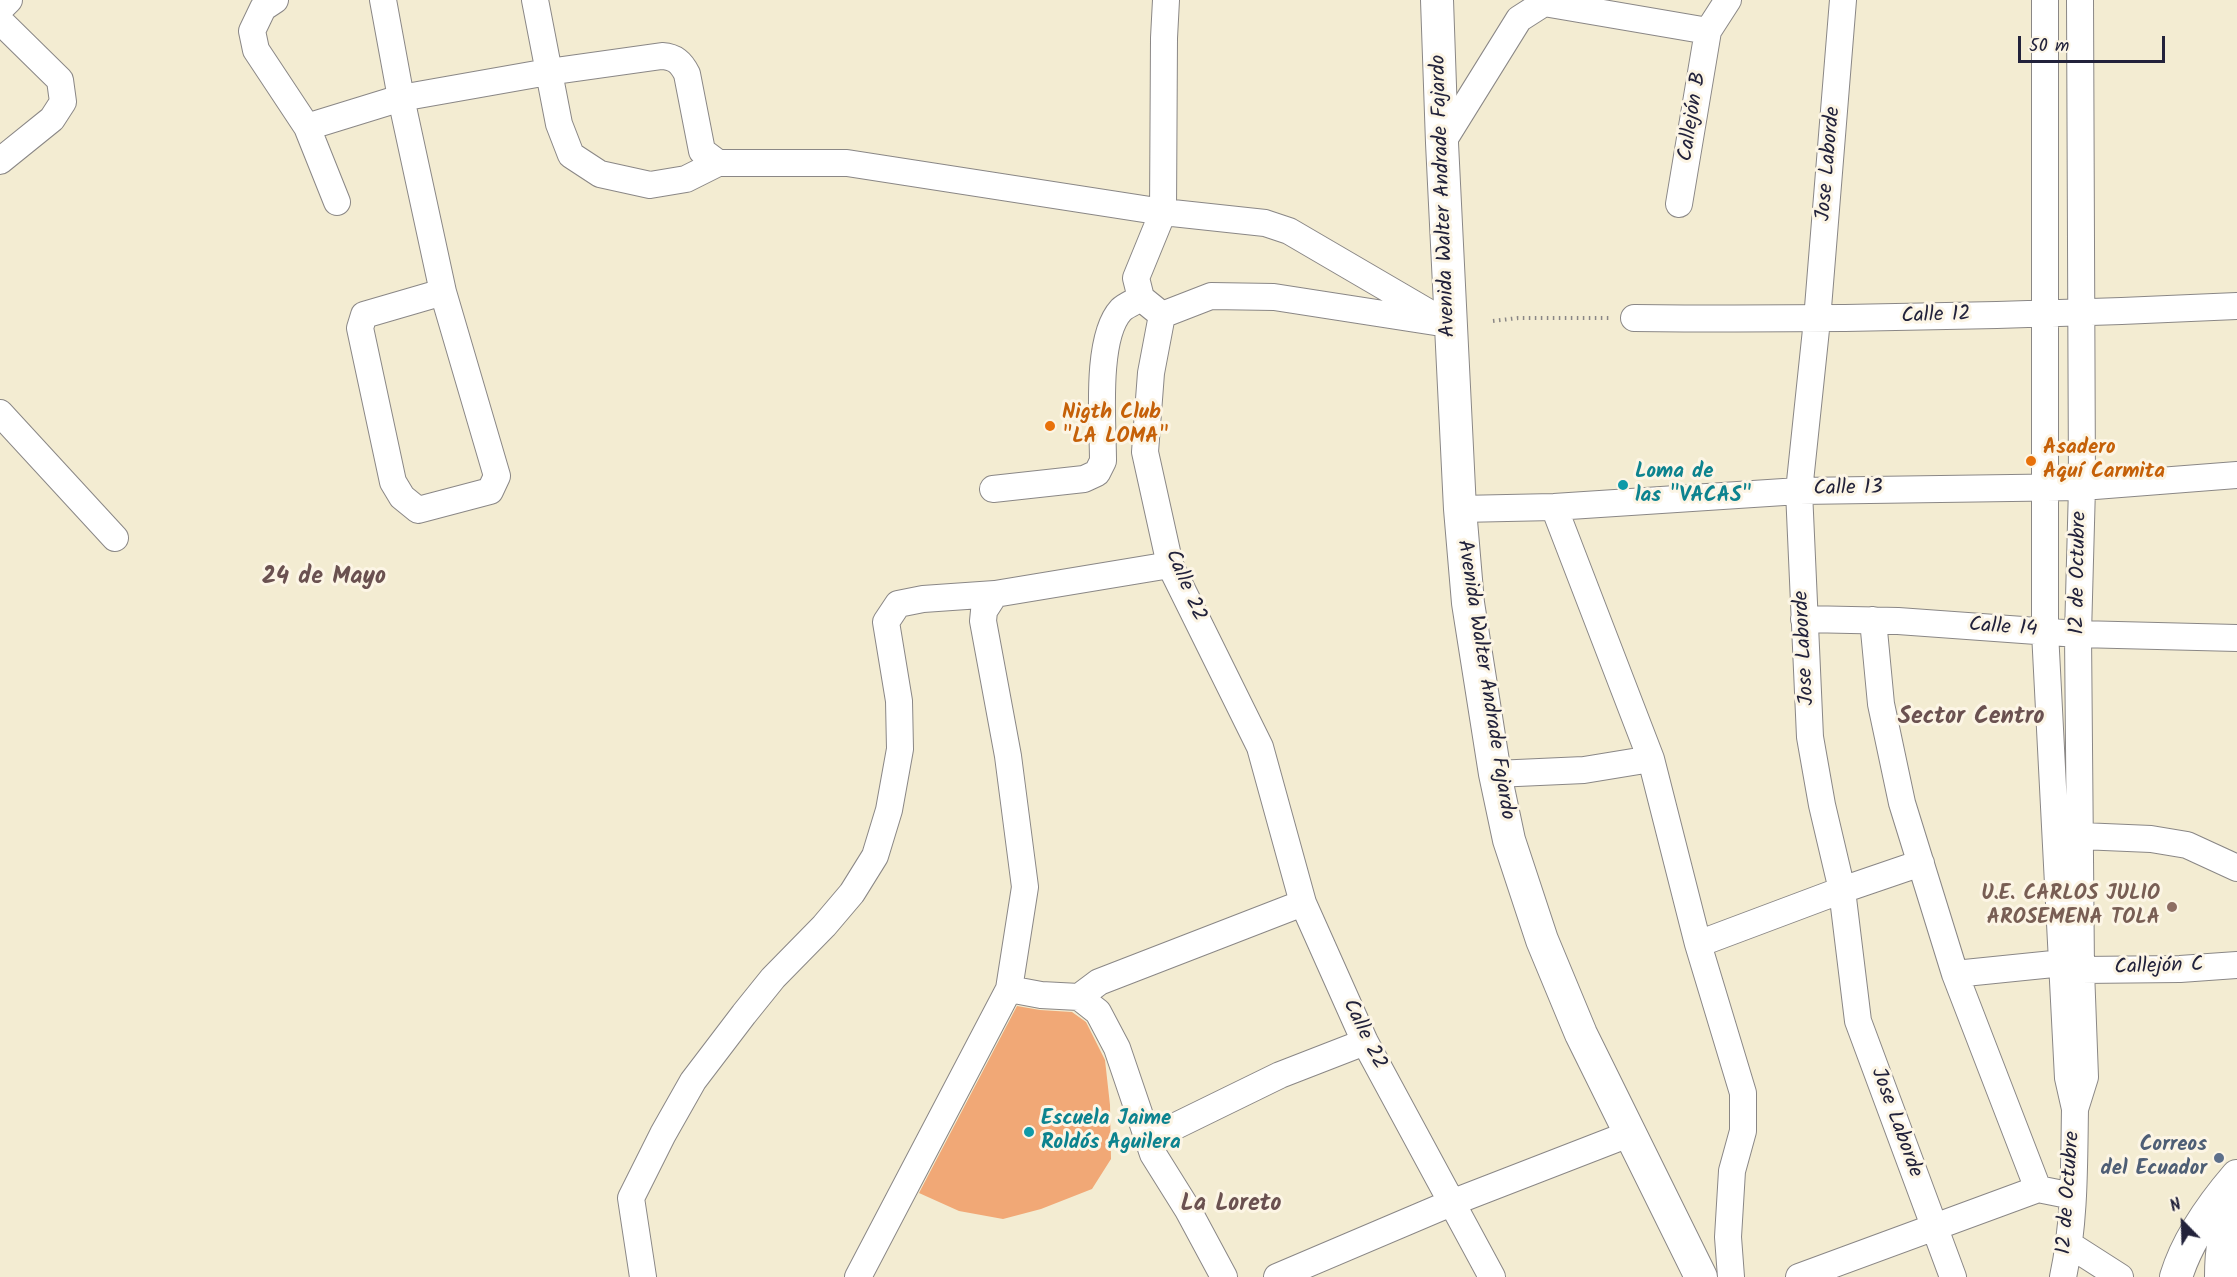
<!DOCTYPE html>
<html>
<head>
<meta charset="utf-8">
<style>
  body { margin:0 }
  #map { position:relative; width:2237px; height:1277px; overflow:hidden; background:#f3ecd2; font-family:Kalam,sans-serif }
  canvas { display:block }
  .north { position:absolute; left:2153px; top:1193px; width:60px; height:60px; -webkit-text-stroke:4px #fcf5e5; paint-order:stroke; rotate:337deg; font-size:16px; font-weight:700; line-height:24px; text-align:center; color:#22223b }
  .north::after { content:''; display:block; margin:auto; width:21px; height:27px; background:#22223b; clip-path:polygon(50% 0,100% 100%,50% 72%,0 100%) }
  .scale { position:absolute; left:2018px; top:36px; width:147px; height:27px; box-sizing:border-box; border:3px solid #22223b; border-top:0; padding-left:8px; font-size:18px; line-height:21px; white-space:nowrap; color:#22223b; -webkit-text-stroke:4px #fcf5e5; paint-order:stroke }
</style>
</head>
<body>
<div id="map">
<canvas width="2237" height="1277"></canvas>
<div class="north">N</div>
<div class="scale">50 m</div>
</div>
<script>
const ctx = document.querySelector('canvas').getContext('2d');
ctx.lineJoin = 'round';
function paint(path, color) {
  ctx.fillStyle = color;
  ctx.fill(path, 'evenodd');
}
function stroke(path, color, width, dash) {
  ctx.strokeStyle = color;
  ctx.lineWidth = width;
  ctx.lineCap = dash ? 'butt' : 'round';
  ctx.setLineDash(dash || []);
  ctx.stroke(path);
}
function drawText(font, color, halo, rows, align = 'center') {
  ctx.font = font + ' Kalam,sans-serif';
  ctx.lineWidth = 6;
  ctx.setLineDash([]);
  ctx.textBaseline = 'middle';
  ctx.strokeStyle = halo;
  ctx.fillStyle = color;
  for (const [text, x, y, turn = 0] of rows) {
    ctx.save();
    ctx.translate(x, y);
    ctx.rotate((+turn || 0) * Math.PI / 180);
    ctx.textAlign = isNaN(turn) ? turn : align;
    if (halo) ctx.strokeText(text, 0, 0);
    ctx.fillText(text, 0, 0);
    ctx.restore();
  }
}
const building = new Path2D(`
  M1017,1006L1040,1010L1072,1012L1086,1022L1105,1060L1110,1105L1111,1159L1092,1189L1041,1209L1003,1219L959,1211L919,1193Z`);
const path = new Path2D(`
  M1493,321L1518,318H1612`);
const minor = new Path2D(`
  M275,0L263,8L252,31L256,50L307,127L337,202
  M383,0L401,98L443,292L497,476L490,491L418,510L402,497L393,482L360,328L364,315L443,292
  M535,0L559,124L571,155L600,174L650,185L686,179L718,163
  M1843,0L1817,320L1799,491L1810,737L1822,805L1842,890L1858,1021L1953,1277
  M2045,0V632L2068,1078L2075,1109L2085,1077L2081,970L2078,634L2082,487L2080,0
  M0,9L9,0
  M0,21L60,80L63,102L52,119L0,161
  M307,127L401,98L548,72L662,56C675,57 681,62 687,74L702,151L718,163H847L1163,212L1164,38L1166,0
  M1442,143L1519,19L1544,3L1708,31L1728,0
  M1679,204L1708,31
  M1162,315L1211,296L1274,297L1435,322
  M1634,318C1835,320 2036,316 2237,306
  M1450,325L1289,231L1265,223L1163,212L1136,278L1141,298L1162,315L1151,373L1145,452L1170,565L1260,747L1303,903L1365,1042L1492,1277
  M0,413L115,538
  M993,489L1084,479L1097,473L1103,461C1103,424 1095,338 1121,310C1126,305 1135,302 1141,298
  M1554,507L1651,759
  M1460,509L1554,507L1799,491L2082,487L2237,475
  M1804,619L1898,621L2078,634L2237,638
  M1873,620L1881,704L1902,803L1955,974L2038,1189
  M1495,774L1584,770L1651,759L1698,944L1743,1093V1131L1732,1171L1728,1237L1731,1277
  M2081,836L2151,839L2187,845L2237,868
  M1698,944L1842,890L1921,863
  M1955,974L2063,963L2081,970L2180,969L2237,965
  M1009,989L1041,995L1079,997L1099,982L1303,903
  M1079,997L1098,1012L1117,1048L1153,1154L1188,1210L1224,1277
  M1147,1140L1280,1075L1365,1042
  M2070,1245L2120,1277
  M643,1277L631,1198L663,1134L693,1081L744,1014L773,978L824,926L852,893L875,856L889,810L900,749L899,701L886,622L898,604L923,599L995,594
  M858,1277L1009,989L1025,887L1008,756L983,621L984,611L995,594L1170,565
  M1277,1277L1451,1203L1629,1134
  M1799,1277L2038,1189L2073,1196
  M2063,1277C2075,1222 2074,1165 2075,1109`);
const major = new Path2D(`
  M1437,0L1442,143L1460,509L1468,603L1495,774L1509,840L1542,940L1581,1034L1701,1277
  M2176,1277C2187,1241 2212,1205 2237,1176
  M2221,1277C2221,1253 2223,1230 2237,1210`);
const markers = [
  [1050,426,6,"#e8710a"],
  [2031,461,6,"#e8710a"],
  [1623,485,6,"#0f9aa8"],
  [2172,907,6,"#8d6e63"],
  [1029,1132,6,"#0f9aa8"],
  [2219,1158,6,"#5c6f8a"]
];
const streetNames = [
  ["Callejón B",1694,117,-81],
  ["Jose Laborde",1830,164,-85],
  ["Avenida Walter Andrade Fajardo",1445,196,-92],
  ["Calle 12",1936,317,-2],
  ["Calle 13",1848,490,-1],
  ["12 de Octubre",2080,573,-89],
  ["Calle 22",1184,586,67],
  ["Calle 14",2003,629,4],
  ["Jose Laborde",1806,648,-93],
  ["Avenida Walter Andrade Fajardo",1484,680,81],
  ["Callejón C",2159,968,-2],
  ["Calle 22",1363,1035,64],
  ["Jose Laborde",1895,1123,70],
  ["12 de Octubre",2070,1193,-86]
];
const foodNames = [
  ["Nigth Club",1062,414],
  ["\"LA LOMA\"",1062,438],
  ["Asadero",2043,449],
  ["Aquí Carmita",2043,473]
];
const cultureNames = [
  ["Loma de",1635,473],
  ["las \"VACAS\"",1635,497],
  ["Escuela Jaime",1041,1120],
  ["Roldós Aguilera",1041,1144]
];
const educationNames = [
  ["U.E. CARLOS JULIO",2160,895],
  ["AROSEMENA TOLA",2160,919]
];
const serviceNames = [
  ["Correos",2207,1146],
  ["del Ecuador",2207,1170]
];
const quarterNames = [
  ["24 de Mayo",324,579],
  ["Sector Centro",1971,719],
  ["La Loreto",1231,1206]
];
paint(building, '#f1a876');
stroke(minor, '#8a8786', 28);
stroke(major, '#8a8786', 34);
stroke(path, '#8a8786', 4, [1.5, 4.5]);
stroke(minor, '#fff', 26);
stroke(major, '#fff', 32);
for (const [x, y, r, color] of markers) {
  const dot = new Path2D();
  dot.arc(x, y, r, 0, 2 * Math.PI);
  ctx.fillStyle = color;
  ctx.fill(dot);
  stroke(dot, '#fcf5e5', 2);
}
drawText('21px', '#22223b', '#fcf5e5', streetNames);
drawText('bold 21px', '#c56008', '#fcf5e5', foodNames, 'left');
drawText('bold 21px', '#0d838f', '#fcf5e5', cultureNames, 'left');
drawText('bold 21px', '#785e54', '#fcf5e5', educationNames, 'right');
drawText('bold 21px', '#4e5e75', '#fcf5e5', serviceNames, 'right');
drawText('bold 24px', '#6a5150', '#fcf5e5', quarterNames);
</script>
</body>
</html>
